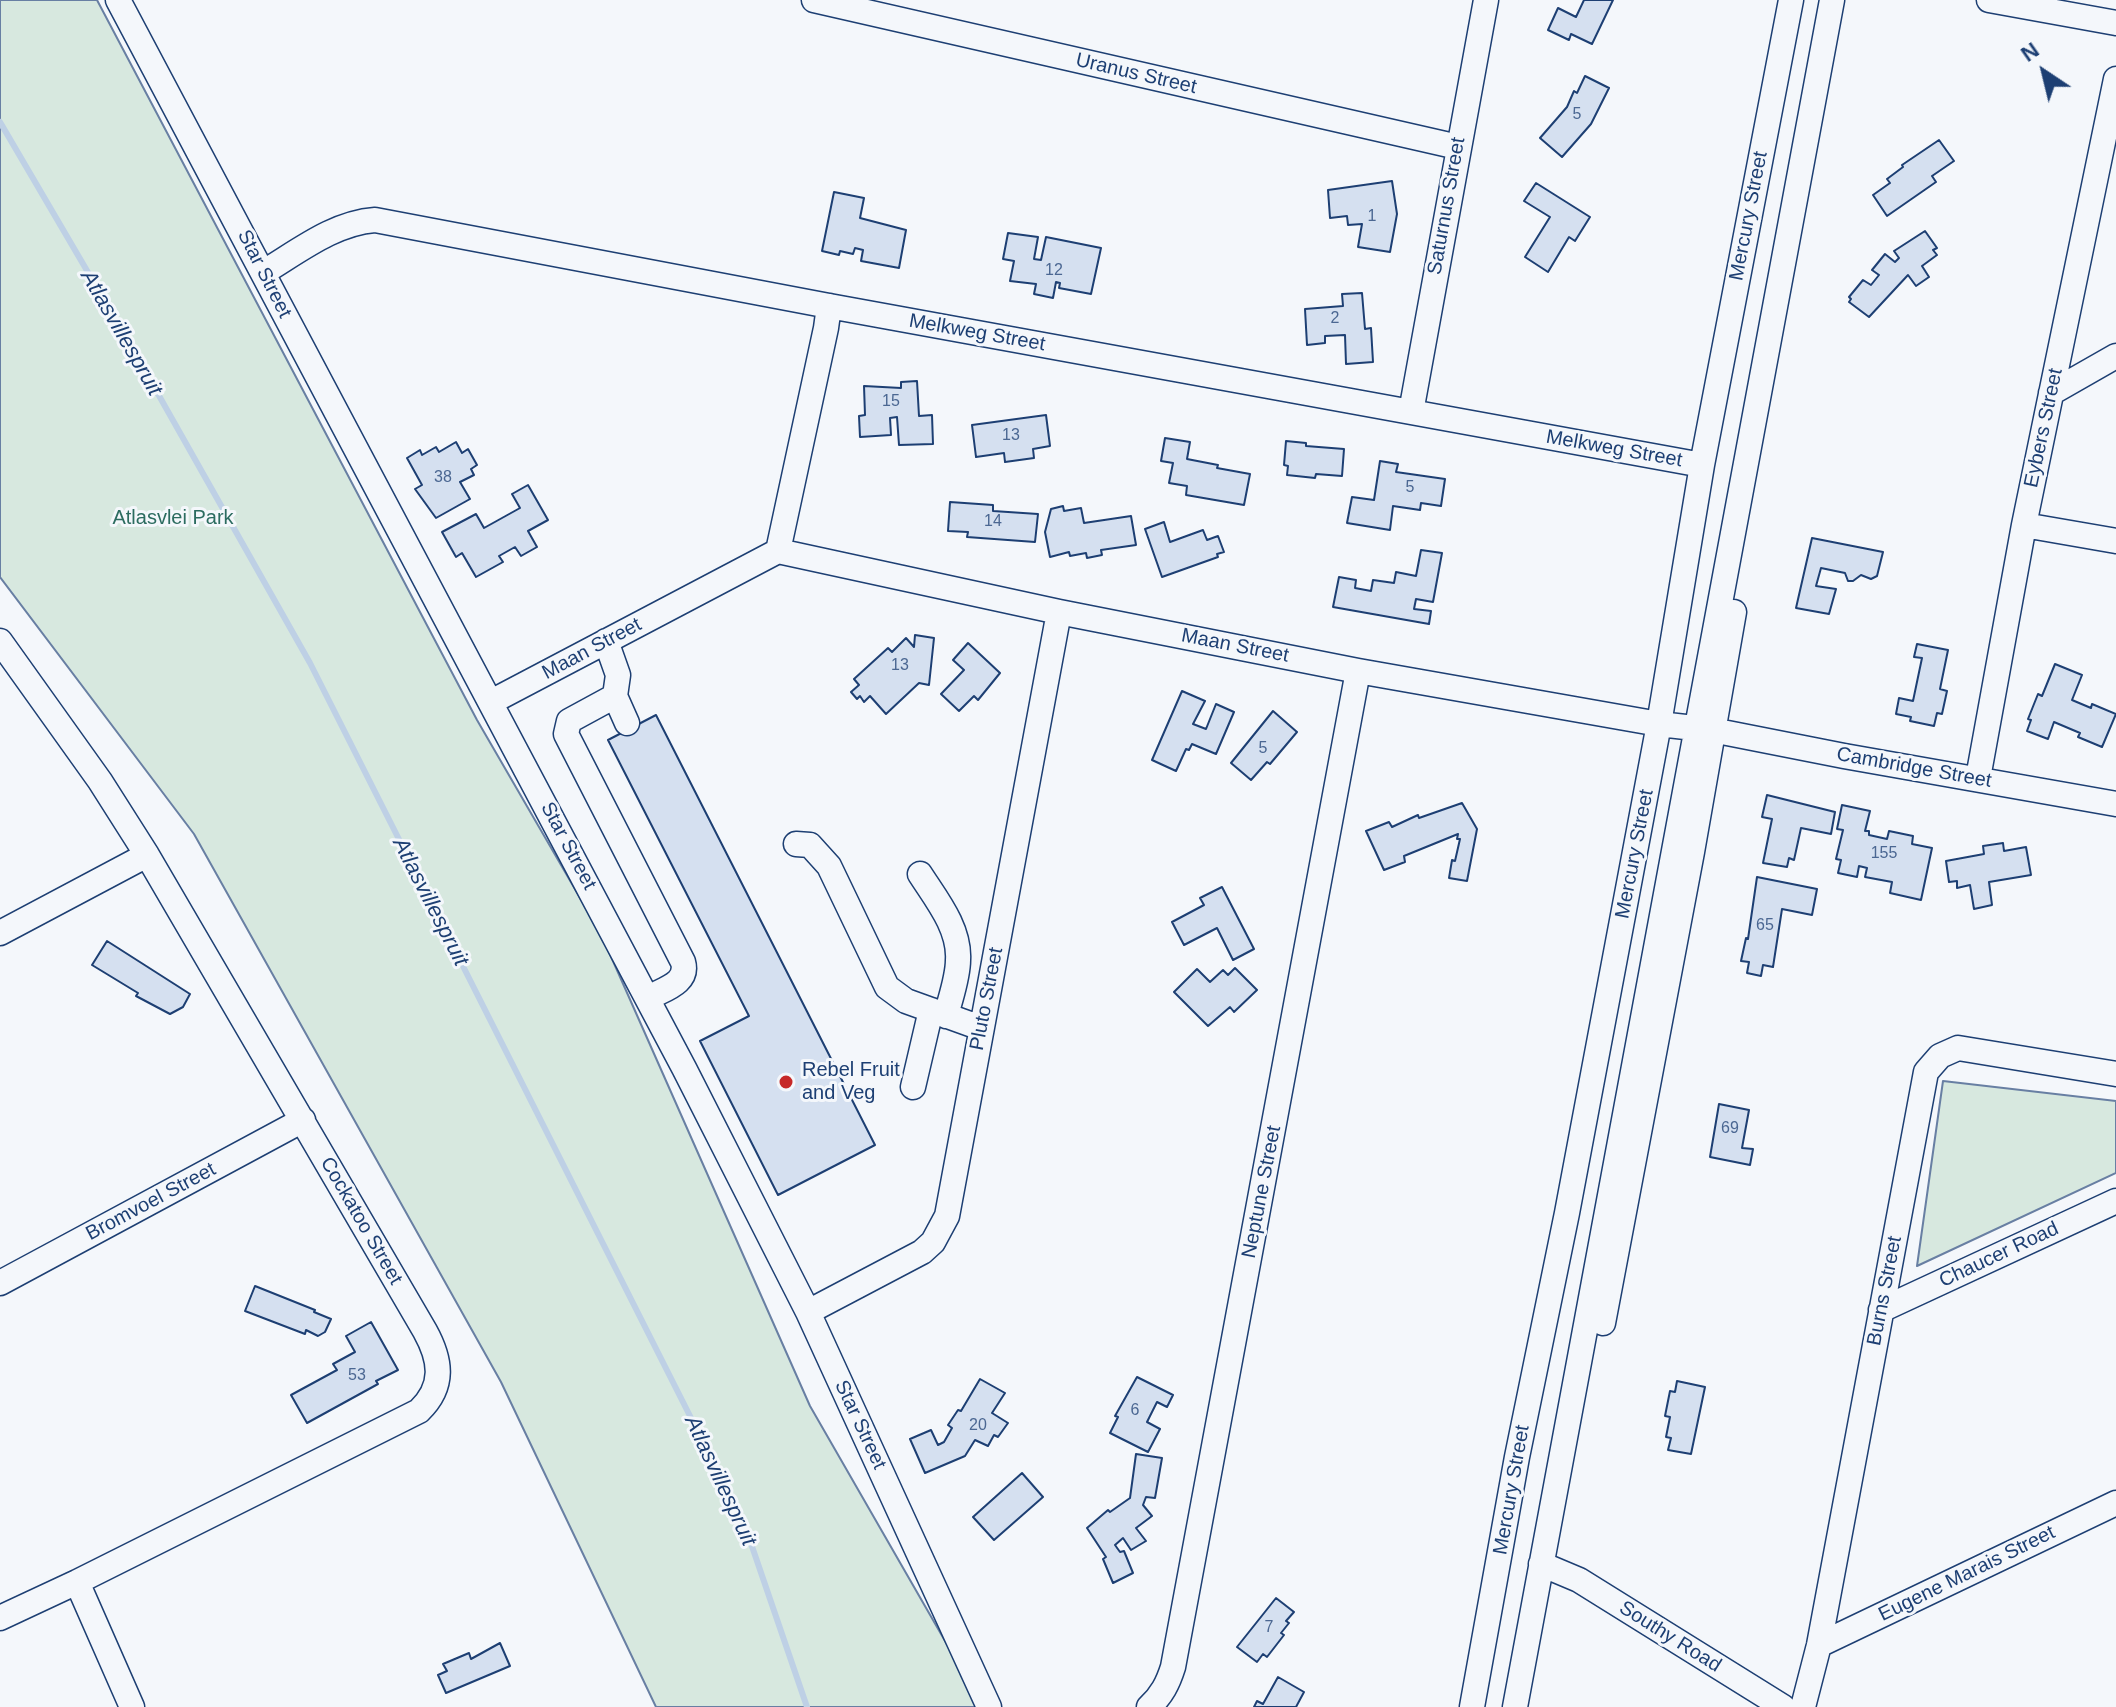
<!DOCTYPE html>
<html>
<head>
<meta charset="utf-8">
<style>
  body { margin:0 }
  #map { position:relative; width:2116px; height:1707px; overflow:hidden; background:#f4f7fb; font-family:Helvetica,sans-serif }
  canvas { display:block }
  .north { position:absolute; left:2004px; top:32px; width:80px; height:80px; -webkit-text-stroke:6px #f4f7fb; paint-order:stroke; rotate:325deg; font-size:22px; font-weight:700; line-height:32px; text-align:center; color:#1d3f73 }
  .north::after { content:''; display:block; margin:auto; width:28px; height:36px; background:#1d3f73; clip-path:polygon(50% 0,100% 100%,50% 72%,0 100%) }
</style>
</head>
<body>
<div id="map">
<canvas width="2116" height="1707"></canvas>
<div class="north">N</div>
</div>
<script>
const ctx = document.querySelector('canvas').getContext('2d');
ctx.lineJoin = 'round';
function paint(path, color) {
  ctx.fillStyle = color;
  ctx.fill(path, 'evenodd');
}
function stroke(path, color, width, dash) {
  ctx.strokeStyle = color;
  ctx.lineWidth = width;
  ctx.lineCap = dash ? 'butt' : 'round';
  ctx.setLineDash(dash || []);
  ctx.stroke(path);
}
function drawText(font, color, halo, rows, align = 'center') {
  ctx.font = font + ' Helvetica,sans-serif';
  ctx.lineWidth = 6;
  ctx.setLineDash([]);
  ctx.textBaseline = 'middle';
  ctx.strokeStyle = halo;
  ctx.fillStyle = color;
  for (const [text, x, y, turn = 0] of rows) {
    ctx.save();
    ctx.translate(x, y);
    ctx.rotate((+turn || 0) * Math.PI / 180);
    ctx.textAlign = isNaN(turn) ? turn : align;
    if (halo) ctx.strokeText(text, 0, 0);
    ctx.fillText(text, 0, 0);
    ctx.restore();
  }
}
const green = new Path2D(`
  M0,0H97L477,720L601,934L810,1406L983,1707H656L501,1382L194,834L0,577Z
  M1943,1081L2116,1101V1173L1917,1266Z`);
const stream = new Path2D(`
  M0,122L127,339L310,663L744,1523L807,1707`);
const building = new Path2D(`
  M1584,0H1613L1592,44L1571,34L1569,40L1548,30L1558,8L1576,17Z
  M1585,76L1609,88L1591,124L1562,157L1540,138L1567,107L1574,91L1577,93Z
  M1939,140L1954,161L1932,176L1936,182L1887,216L1873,195L1890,183L1887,179L1903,167L1902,165Z
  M1392,181L1397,214L1390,252L1358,247L1362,224L1348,225L1347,216L1330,218L1328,190Z
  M1536,183L1590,217L1575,241L1569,237L1548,272L1525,257L1550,217L1524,201Z
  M834,192L864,198L860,218L906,230L899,268L861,261L863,250L855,248L853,254L840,251L839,255L822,251Z
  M1925,231L1937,248L1933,250L1937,255L1922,266L1929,277L1916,286L1908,275L1869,317L1849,302L1851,299L1849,297L1863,280L1871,285L1879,275L1872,270L1885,254L1895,262L1899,258L1894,251Z
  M1008,233L1038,237L1034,259L1041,260L1046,237L1101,248L1091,294L1059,288L1060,283L1056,282L1053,298L1034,294L1036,284L1010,281L1014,261L1003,259Z
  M1362,293L1365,329L1371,328L1373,362L1346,364L1345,335L1325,336V343L1307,345L1305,309L1343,306L1342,294Z
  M917,381L919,416L932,415L933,444L899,445L897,417L890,418L891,435L860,437L859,416L865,415L864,386L901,388V382Z
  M1046,415L1050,446L1033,449L1034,458L1005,462L1004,453L976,457L972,425Z
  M1165,438L1190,442L1187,459L1218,465L1217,468L1250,474L1244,505L1186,495L1187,486L1169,483L1173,463L1161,461Z
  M1286,441L1306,443V446L1344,449L1342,476L1316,474L1315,478L1287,475L1288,466L1284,465Z
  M456,442L462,453L468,449L477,465L471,469L474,475L460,482L470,499L436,518L415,489L422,485L407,458L420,450L422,455L436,447L439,452Z
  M1380,461L1398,464L1396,472L1445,479L1441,506L1421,503L1420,510L1393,506L1390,530L1347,523L1352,497L1374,500Z
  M528,485L548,520L528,531L537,547L521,556L515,547L499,556L503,562L476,577L462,553L456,557L442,532L476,514L484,528L520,508L512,494Z
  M950,502L993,505V511L1038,514L1035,542L967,537L968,532L948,531Z
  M1063,506L1064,511L1081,508L1084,523L1131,516L1136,545L1101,550L1102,555L1087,558L1086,553L1070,556L1069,552L1050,557L1045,532L1051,509Z
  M1164,522L1170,542L1203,530L1207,540L1218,536L1224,552L1217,554L1218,557L1162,577L1145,529Z
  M1812,538L1883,552L1877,576L1871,579L1861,575L1853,581H1848L1845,573L1821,568L1816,586L1836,589L1829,614L1796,608Z
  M1421,550L1442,553L1433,602L1416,599L1414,609L1431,611L1429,624L1333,607L1339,577L1356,580L1355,588L1371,591L1373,580L1394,583L1396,572L1416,576Z
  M915,635L934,638L929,685L919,683L886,714L870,696L864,702L860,696L857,699L851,692L859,685L854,679L888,648L892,652L906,638L914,647Z
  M968,643L1000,673L978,700L974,696L959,711L941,694L964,670L953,660Z
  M1917,644L1948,650L1940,689L1947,691L1942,714L1937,713L1934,726L1910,721L1911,717L1896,714L1899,698L1913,701L1922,658L1914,657Z
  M2055,664L2082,675L2072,700L2091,708L2092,704L2116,714L2102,747L2078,737L2080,733L2054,722L2048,739L2027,731L2031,720L2028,719L2038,694L2042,696Z
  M1182,691L1205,701L1193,724L1206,729L1216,704L1234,712L1216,754L1192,744L1189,750L1186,749L1176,771L1152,760Z
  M1273,711L1297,732L1270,764L1267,762L1251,780L1231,763Z
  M656,715L875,1145L778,1195L700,1041L749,1016L608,740Z
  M1767,795L1835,812L1831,834L1801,828L1794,860L1789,858L1787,867L1763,863L1772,819L1762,817Z
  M1462,803L1477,829L1467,881L1449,878L1452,860L1455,861L1460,839H1457L1458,834L1404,856L1405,862L1384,870L1366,831L1389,822L1392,827L1418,815L1419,818Z
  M1842,805L1870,811L1865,831H1869V835L1887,839L1889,831L1913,836L1912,844L1932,848L1921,900L1890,893L1892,882L1865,877L1867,868L1859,866L1857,877L1838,873L1841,860L1836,859L1843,830L1837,829Z
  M2003,843L2004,851L2026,847L2031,875L1989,882L1992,905L1974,909L1970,885L1957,888V881L1949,882L1946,861L1984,854L1983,846Z
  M1757,877L1817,889L1812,915L1782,909L1773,967L1763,965L1761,976L1747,973L1749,962L1741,961L1746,938L1748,939Z
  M1222,887L1254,949L1233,960L1217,928L1184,945L1172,922L1204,905L1200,898Z
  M107,941L190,994L183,1007L170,1014L136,996L138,993L92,965Z
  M1235,968L1257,990L1234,1012L1230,1007L1208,1026L1174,992L1197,969L1210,982L1223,970L1228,975Z
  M1719,1104L1749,1110L1742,1148L1753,1149L1750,1165L1710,1157Z
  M255,1286L315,1310L314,1312L331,1319L325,1332L318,1336L306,1330L305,1334L245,1311Z
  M371,1322L398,1370L376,1381L378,1384L307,1423L291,1395L337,1370L333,1364L355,1352L346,1336Z
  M1137,1377L1173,1395L1167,1407L1157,1402L1147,1422L1160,1429L1148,1452L1110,1433L1118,1417L1115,1416Z
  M980,1379L1005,1393L992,1413L1008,1423L998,1437L994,1435L988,1446L975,1440L965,1456L925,1473L910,1439L931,1430L938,1445L944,1442L952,1428L948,1425L958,1410L961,1411Z
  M1677,1381L1705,1387L1691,1454L1668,1450L1671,1438L1666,1437L1670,1417L1665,1416L1670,1391L1675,1392Z
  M1136,1454L1162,1458L1155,1498L1146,1497L1143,1505L1152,1516L1136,1528L1146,1541L1131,1550L1123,1538L1115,1545L1120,1552L1124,1551L1133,1573L1113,1583L1103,1559L1106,1557L1087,1528L1108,1510L1110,1512L1130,1498Z
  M1022,1473L1043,1497L994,1540L973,1517Z
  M1276,1598L1294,1612L1286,1621L1289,1623L1281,1633L1284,1635L1267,1657L1263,1654L1257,1662L1237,1647Z
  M500,1643L510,1666L446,1693L438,1675L447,1671L443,1664L469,1653L471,1659Z
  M1278,1677L1304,1692L1296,1707H1254L1257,1701L1263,1704Z`);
const minor = new Path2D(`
  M118,0L684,1068L808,1312L989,1707
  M814,0L1458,147
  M1989,0L2116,23
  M264,272C299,251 334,223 375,220L829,306L1702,465
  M2051,393L2116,356
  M1411,412L1486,0
  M2024,525L2116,541
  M778,551L826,328L829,306
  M0,641L100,781L147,855L425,1331C441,1360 445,1386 419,1411L77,1582L0,1618
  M606,641L618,675L615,696L569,721L566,734L683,962C689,983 664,989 648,998
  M615,696L627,723
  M491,702L778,551L1059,612L1358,671L1659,724L1712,730L1844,756L2116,804
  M1978,778L2024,525L2116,79
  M796,844L810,845L829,866L887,987L906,1001L981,1028
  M920,874C936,899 960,928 958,960C958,978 950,999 946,1016
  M0,933L147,855
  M913,1087L931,1010
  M0,1283L303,1120
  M1881,1310L2116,1201
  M808,1312L922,1252L933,1242L947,1216L1059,612
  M1603,1323L1692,852L1734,612
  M1541,1564L1579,1580L1783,1707
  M77,1582L132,1707
  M1819,1645L2116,1503
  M1149,1707C1162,1695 1168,1683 1173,1667L1358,671
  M1472,1707L1517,1457L1567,1213L1659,724L1702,465L1791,0
  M1515,1707L1832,0
  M1803,1707L1819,1645L1926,1072L1940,1056L1958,1048L2116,1074`);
const markers = [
  [786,1082,8,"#c62828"]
];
const numberNames = [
  ["5",1577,115],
  ["1",1372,217],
  ["12",1054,271],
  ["2",1335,319],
  ["15",891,402],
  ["13",1011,436],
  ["38",443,478],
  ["5",1410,488],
  ["14",993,522],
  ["13",900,666],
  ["5",1263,749],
  ["155",1884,854],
  ["65",1765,926],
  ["69",1730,1129],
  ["53",357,1376],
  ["6",1135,1411],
  ["20",978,1426],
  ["7",1269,1628]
];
const streetNames = [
  ["Uranus Street",1136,74,13],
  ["Saturnus Street",1447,206,-80],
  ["Mercury Street",1749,216,-79],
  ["Star Street",264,274,63],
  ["Melkweg Street",977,333,10],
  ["Eybers Street",2044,428,-78],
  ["Melkweg Street",1614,449,10],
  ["Maan Street",1235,646,11],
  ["Maan Street",592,649,-28],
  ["Cambridge Street",1914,768,10],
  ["Star Street",568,846,62],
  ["Mercury Street",1635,854,-79],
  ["Pluto Street",987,999,-79],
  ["Neptune Street",1262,1192,-79],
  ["Bromvoel Street",151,1202,-28],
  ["Cockatoo Street",361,1221,60],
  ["Chaucer Road",1999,1255,-25],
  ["Burns Street",1885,1291,-79],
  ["Star Street",860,1425,65],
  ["Mercury Street",1512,1490,-80],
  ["Eugene Marais Street",1967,1574,-26],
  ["Southy Road",1670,1637,32]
];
const parkNames = [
  ["Atlasvlei Park",173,518]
];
const poiNames = [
  ["Rebel Fruit",802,1070],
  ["and Veg",802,1093]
];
const waterNames = [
  ["Atlasvillespruit",121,333,60],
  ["Atlasvillespruit",430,902,63],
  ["Atlasvillespruit",720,1481,65]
];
paint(green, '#d7e8df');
stroke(green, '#687fa3', 2);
stroke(stream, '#bed0e5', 6);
paint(building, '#d5e0f0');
stroke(building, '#1d3f73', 2);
stroke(minor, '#1d3f73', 27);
stroke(minor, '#f4f7fb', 24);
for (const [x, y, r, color] of markers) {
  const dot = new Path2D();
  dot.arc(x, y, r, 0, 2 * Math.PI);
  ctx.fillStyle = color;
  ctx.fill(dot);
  stroke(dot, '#f4f7fb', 3);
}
drawText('16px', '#4b6792', null, numberNames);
drawText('20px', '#1d3f73', '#f4f7fb', streetNames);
drawText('20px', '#2c6c60', '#f4f7fb', parkNames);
drawText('20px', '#1d3f73', '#f4f7fb', poiNames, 'left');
drawText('italic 22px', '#1d3f73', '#f4f7fb', waterNames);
</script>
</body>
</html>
